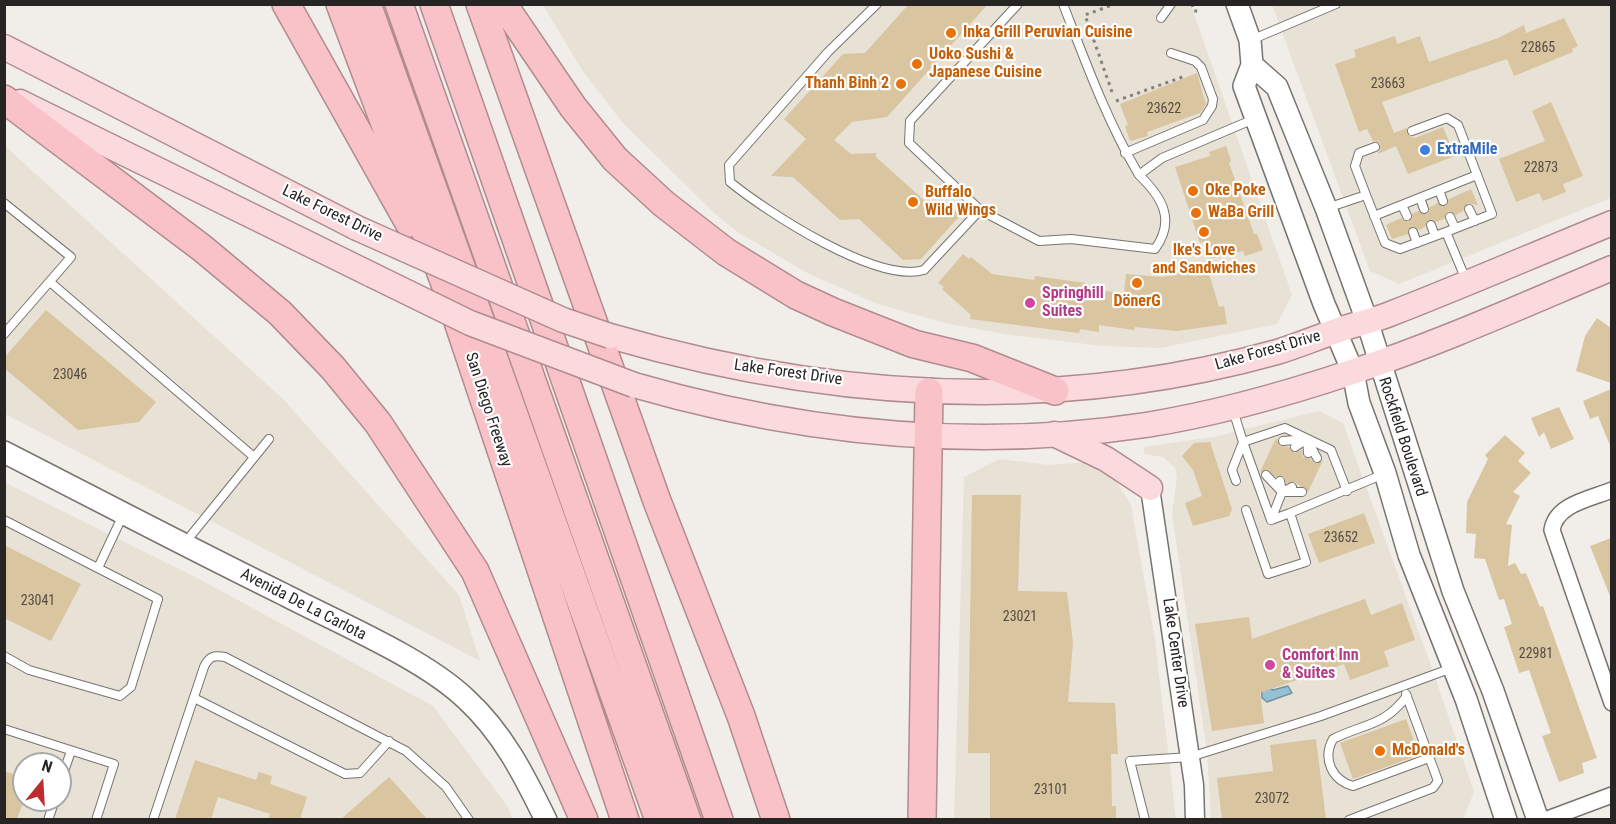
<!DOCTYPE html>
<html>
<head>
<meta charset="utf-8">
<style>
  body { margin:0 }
  #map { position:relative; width:1616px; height:824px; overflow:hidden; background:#f1eee9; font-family:"Roboto Condensed",sans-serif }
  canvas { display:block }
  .frame { position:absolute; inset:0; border:6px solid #272524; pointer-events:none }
  .north { position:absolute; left:12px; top:752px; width:60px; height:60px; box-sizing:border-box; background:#fff; border:2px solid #a9a8a7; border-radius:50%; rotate:18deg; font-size:16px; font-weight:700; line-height:24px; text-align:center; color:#272524 }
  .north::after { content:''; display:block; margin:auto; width:21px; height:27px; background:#bc2d2e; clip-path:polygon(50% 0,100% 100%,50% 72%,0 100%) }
</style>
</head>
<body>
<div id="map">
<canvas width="1616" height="824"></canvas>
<div class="frame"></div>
<div class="north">N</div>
</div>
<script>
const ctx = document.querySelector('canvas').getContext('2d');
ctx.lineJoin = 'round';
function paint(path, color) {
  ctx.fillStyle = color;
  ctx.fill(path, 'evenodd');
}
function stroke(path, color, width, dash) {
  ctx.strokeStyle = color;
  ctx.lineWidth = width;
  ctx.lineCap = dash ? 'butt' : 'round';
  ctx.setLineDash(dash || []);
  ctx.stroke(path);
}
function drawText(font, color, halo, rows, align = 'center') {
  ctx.font = font + ' "Roboto Condensed",sans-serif';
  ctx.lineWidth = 4.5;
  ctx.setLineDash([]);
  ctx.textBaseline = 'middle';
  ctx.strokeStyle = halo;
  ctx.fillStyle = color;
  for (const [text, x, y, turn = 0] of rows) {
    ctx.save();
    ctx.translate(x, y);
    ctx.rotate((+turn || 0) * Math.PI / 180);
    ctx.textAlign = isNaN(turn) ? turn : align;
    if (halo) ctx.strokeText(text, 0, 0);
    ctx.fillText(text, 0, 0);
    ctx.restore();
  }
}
const built = new Path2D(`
  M543,5H1191L1292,295L1277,324L1160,348L1103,346L1011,335L949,324L878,304L809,274L739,233L714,213L622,122L582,70Z
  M1272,5H1611V198L1399,284L1370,271Z
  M4,145L283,399L459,595L480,661L5,414Z
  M1319,411L1343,423L1434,674L1474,792L1463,819H1211L1207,752L1172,514L1177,477L1175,468L1163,457L1144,454V447L1213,437Z
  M999,459L1049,465L1088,462L1110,471L1131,505L1155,640L1176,819L954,820L964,477Z
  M4,482L199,579L433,706L508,807L513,819H5ZM24,764H60V800H24Z`);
const water = new Path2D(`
  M1261,683L1273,690L1288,686L1292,693L1267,702L1262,698Z`);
const building = new Path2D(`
  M909,4H988L887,117L852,122L834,140L851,154L876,153V157L936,211H964L921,259L903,260L859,219L840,220L793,177L771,176L806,139L784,119L843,54L865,53Z
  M1564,18L1578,46L1572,49L1573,52L1514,76L1507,59L1382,102L1394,133L1407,128L1408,135L1415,138L1443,127L1455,156L1408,174L1396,146L1378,154L1380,144L1373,141L1367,129L1359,132L1335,64L1356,57L1354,50L1395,36L1397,44L1420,36L1429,62L1498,38L1524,25L1526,33Z
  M1197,73L1206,104L1200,113L1147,132L1148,136L1130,141L1125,126L1128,125L1120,104Z
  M1551,102L1583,176L1563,184L1566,192L1543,201L1539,193L1516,202L1499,159L1545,141L1532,111Z
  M1226,146L1231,161L1229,163L1254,234H1257L1263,250L1245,256L1243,251L1209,259L1204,242L1200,243L1175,167L1210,156L1209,152Z
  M1471,189L1478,205L1467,203L1463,211L1456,215L1448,211L1444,219L1436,222L1428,220L1425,227L1419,230L1412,226L1408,234L1392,239L1386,225L1401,218L1409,222L1412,214L1418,211L1427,214L1430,207L1438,203L1446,206L1449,199Z
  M963,254L969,259L971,257L992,274L1034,280L1035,276L1086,283L1085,286L1097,287V290L1124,293L1126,274L1163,277L1207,267L1219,307L1224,306L1227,324L1177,331L1135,327L1134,330L1099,325V332L1080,329L1079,333L970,319L971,315L942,289L944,287L938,283Z
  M46,310L156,402L139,422L78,430L4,368V358Z
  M1597,318L1611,328V383L1576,371L1585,336Z
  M1611,389V448L1598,416L1590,419L1583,401Z
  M1559,407L1574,439L1551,449L1544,432L1539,437L1531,418Z
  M1505,435L1525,453L1518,461L1531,473L1513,492L1520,496L1506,524L1512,525L1508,566L1515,563L1521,574L1526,573L1540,607L1543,606L1597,758L1582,763L1584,773L1559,782L1542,736L1551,733L1529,670L1519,673L1504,627L1512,624L1504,599L1499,600L1485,559L1474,558L1476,534L1466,533L1467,502L1488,459L1485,455Z
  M1276,438L1280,446L1289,447L1295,453L1302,450L1303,457L1310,458L1314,463L1323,460L1308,492L1295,482L1286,483L1284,477H1276L1268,470L1260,472Z
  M1210,442L1232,509L1229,516L1193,526L1185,503L1202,496L1193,470L1182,456L1194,443Z
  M972,495H1021L1018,591L1067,592L1073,643L1068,702L1115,703L1118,754H1111L1112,806H1116V819H990V753H968Z
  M1364,513L1375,543L1319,563L1308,534Z
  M1611,538V596H1610L1590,546Z
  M4,545L81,584L51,641L4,618Z
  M1365,599L1371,615L1402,603L1415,640L1384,651L1389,666L1350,680L1344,664L1316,674L1314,667L1308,669V676L1260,693L1264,723L1212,731L1195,624L1249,617L1252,639Z
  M1406,719L1419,755L1353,779L1340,743Z
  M1316,739L1326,819H1222L1217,778L1273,771L1270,745Z
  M195,760L256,780L259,772L272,776L270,784L307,797L300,819H268L270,814L218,797L211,819H175Z
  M4,771L24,777V800L17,819H4Z
  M389,777L427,819H341Z`);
const path = new Path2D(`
  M1192,4L1194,11H1199
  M1112,92L1085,15L1115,4
  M1116,101L1185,76`);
const service = new Path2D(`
  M877,4L828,52L729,165L730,182C767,212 877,284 924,270L980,210L909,143L910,121L1018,4
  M1063,4C1086,63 1107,121 1139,175L1162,158L1254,119
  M1161,18L1171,4
  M1251,40L1336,4
  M1412,131L1447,118L1458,125L1492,214L1446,232
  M1125,153L1203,120L1212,106L1213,99L1201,67L1195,61L1171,53
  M1439,190L1443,201
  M1366,195L1355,166L1359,153L1375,147
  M1420,198L1424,209
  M4,203L71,257L4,334
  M1402,205L1407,216
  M1327,208L1366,195L1385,243L1400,249L1446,232L1466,280
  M1469,209L1475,221
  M980,210L1039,241L1071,239L1155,249C1176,220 1162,197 1139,175
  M1374,216L1477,175
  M1450,217L1455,228
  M1431,225L1435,236
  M1413,232L1417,243
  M50,282L254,457
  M1233,410L1243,442L1232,470L1236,481
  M1283,441L1307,439L1317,458
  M1295,447L1307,439L1308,453
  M1266,475L1282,492L1271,520
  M1280,481L1282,492L1292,487
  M1285,492H1302
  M1246,510L1268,574L1306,562L1290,513L1384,474
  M1290,513L1271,520L1243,442L1285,428L1331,450L1347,491
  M4,520L158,599L131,687L120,696L29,670L4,656
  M184,544L269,439
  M98,568L123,515
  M1407,696C1383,727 1365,723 1333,739C1322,759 1332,780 1353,786L1429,758
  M194,698L345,774L360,773L389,741
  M4,729L114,764L96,820
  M60,783L71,751
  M48,820L55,800
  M153,820L204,667C209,656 214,655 225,657L406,751L446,787L469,820
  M1145,820L1130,761L1190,757L1321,716L1452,668
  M1349,820L1433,788L1438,781L1406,694`);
const minor = new Path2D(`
  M1612,490C1590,499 1556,504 1552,530L1612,703
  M1545,820L1612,795`);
const tertiary = new Path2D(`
  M1150,488L1194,785L1195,820`);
const secondary = new Path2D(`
  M1237,4L1250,40L1252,65L1244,86L1324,304L1353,372L1359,403L1385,473L1409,555L1466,699L1506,820
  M1252,65L1277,87L1326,208L1367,321L1453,591L1493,691L1538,820
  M4,452C98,500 191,549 285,595C339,623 423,658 466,699C503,733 524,775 546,820`);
const primary = new Path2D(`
  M4,47L357,228
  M20,102L372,275
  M610,336C830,400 1055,414 1277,352C1297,346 1316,338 1336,331C1354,324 1373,321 1390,314C1465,285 1538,253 1612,223
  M634,385C800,433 974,451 1146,425C1215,414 1286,394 1352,372C1440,343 1526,304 1612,268
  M1054,434L1106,459L1150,488`);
const motorway = new Path2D(`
  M286,4L409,223
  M340,4L447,289L625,820
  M367,4L659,820
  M399,4L687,820
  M434,4L719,820
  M480,4L657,501L741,716L776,820
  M503,4L573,107L615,159L664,204L726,252L796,295L833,312L914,344L972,358L1055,391
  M4,99L202,248L280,313L333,368L378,423L475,571L584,820
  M922,820L929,392`);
const primaryBridge = new Path2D(`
  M357,228L563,320L610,336
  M372,275L470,323L634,385`);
const markers = [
  [951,33,6,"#e8710a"],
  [917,64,6,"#e8710a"],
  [901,84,6,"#e8710a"],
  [1425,150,6,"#3f7fe0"],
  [1193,191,6,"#e8710a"],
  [913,202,6,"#e8710a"],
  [1196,213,6,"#e8710a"],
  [1204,232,6,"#e8710a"],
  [1137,283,6,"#e8710a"],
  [1030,303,6,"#d1479c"],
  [1270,665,6,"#d1479c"],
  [1380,751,6,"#e8710a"]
];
const numberNames = [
  ["22865",1538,48],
  ["23663",1388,84],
  ["23622",1164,109],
  ["22873",1541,168],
  ["23046",70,375],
  ["23652",1341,538],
  ["23041",38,601],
  ["23021",1020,617],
  ["22981",1536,654],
  ["23101",1051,790],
  ["23072",1272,799]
];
const foodNames = [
  ["Inka Grill Peruvian Cuisine",963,33],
  ["Uoko Sushi &",929,55],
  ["Japanese Cuisine",929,73],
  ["Thanh Binh 2",889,84,"right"],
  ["Oke Poke",1205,191],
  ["Buffalo",925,193],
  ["Wild Wings",925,211],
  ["WaBa Grill",1208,213],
  ["Ike's Love",1204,251,"center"],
  ["and Sandwiches",1204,269,"center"],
  ["DönerG",1137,302,"center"],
  ["McDonald's",1392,751]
];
const shopNames = [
  ["ExtraMile",1437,150]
];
const streetNames = [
  ["Lake Forest Drive",332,214,26],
  ["Lake Forest Drive",1268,351,-16],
  ["Lake Forest Drive",788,373,8],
  ["San Diego Freeway",488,410,72],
  ["Rockfield Boulevard",1402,437,72],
  ["Avenida De La Carlota",303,605,27],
  ["Lake Center Drive",1175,653,82]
];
const hotelNames = [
  ["Springhill",1042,294],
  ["Suites",1042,312],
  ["Comfort Inn",1282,656],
  ["& Suites",1282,674]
];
paint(built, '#e8e1d5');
paint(water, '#95c1d5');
stroke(water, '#7492a0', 1.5);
paint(building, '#d9c5a0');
stroke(service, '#77746f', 10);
stroke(minor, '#77746f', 18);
stroke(tertiary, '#77746f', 21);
stroke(secondary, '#77746f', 24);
stroke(primary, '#b08b8f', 27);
stroke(motorway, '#b08b8f', 30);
stroke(path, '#83807d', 3, [3, 4.5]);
stroke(service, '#fff', 8);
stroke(minor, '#fff', 15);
stroke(tertiary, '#fff', 18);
stroke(secondary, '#fff', 21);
stroke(primary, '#fbdade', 24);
stroke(motorway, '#f9c2c8', 27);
stroke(primaryBridge, '#b08b8f', 27, []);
stroke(primaryBridge, '#fbdade', 24);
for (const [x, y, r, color] of markers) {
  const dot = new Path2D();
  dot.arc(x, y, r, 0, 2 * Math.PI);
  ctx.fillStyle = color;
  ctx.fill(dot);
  stroke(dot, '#fff', 2);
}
drawText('14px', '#544d43', null, numberNames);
drawText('bold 16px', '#c56008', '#fff', foodNames, 'left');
drawText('bold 16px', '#366cbe', '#fff', shopNames, 'left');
drawText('16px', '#272524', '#fff', streetNames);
drawText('bold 16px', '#b23c85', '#fff', hotelNames, 'left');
</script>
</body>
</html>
